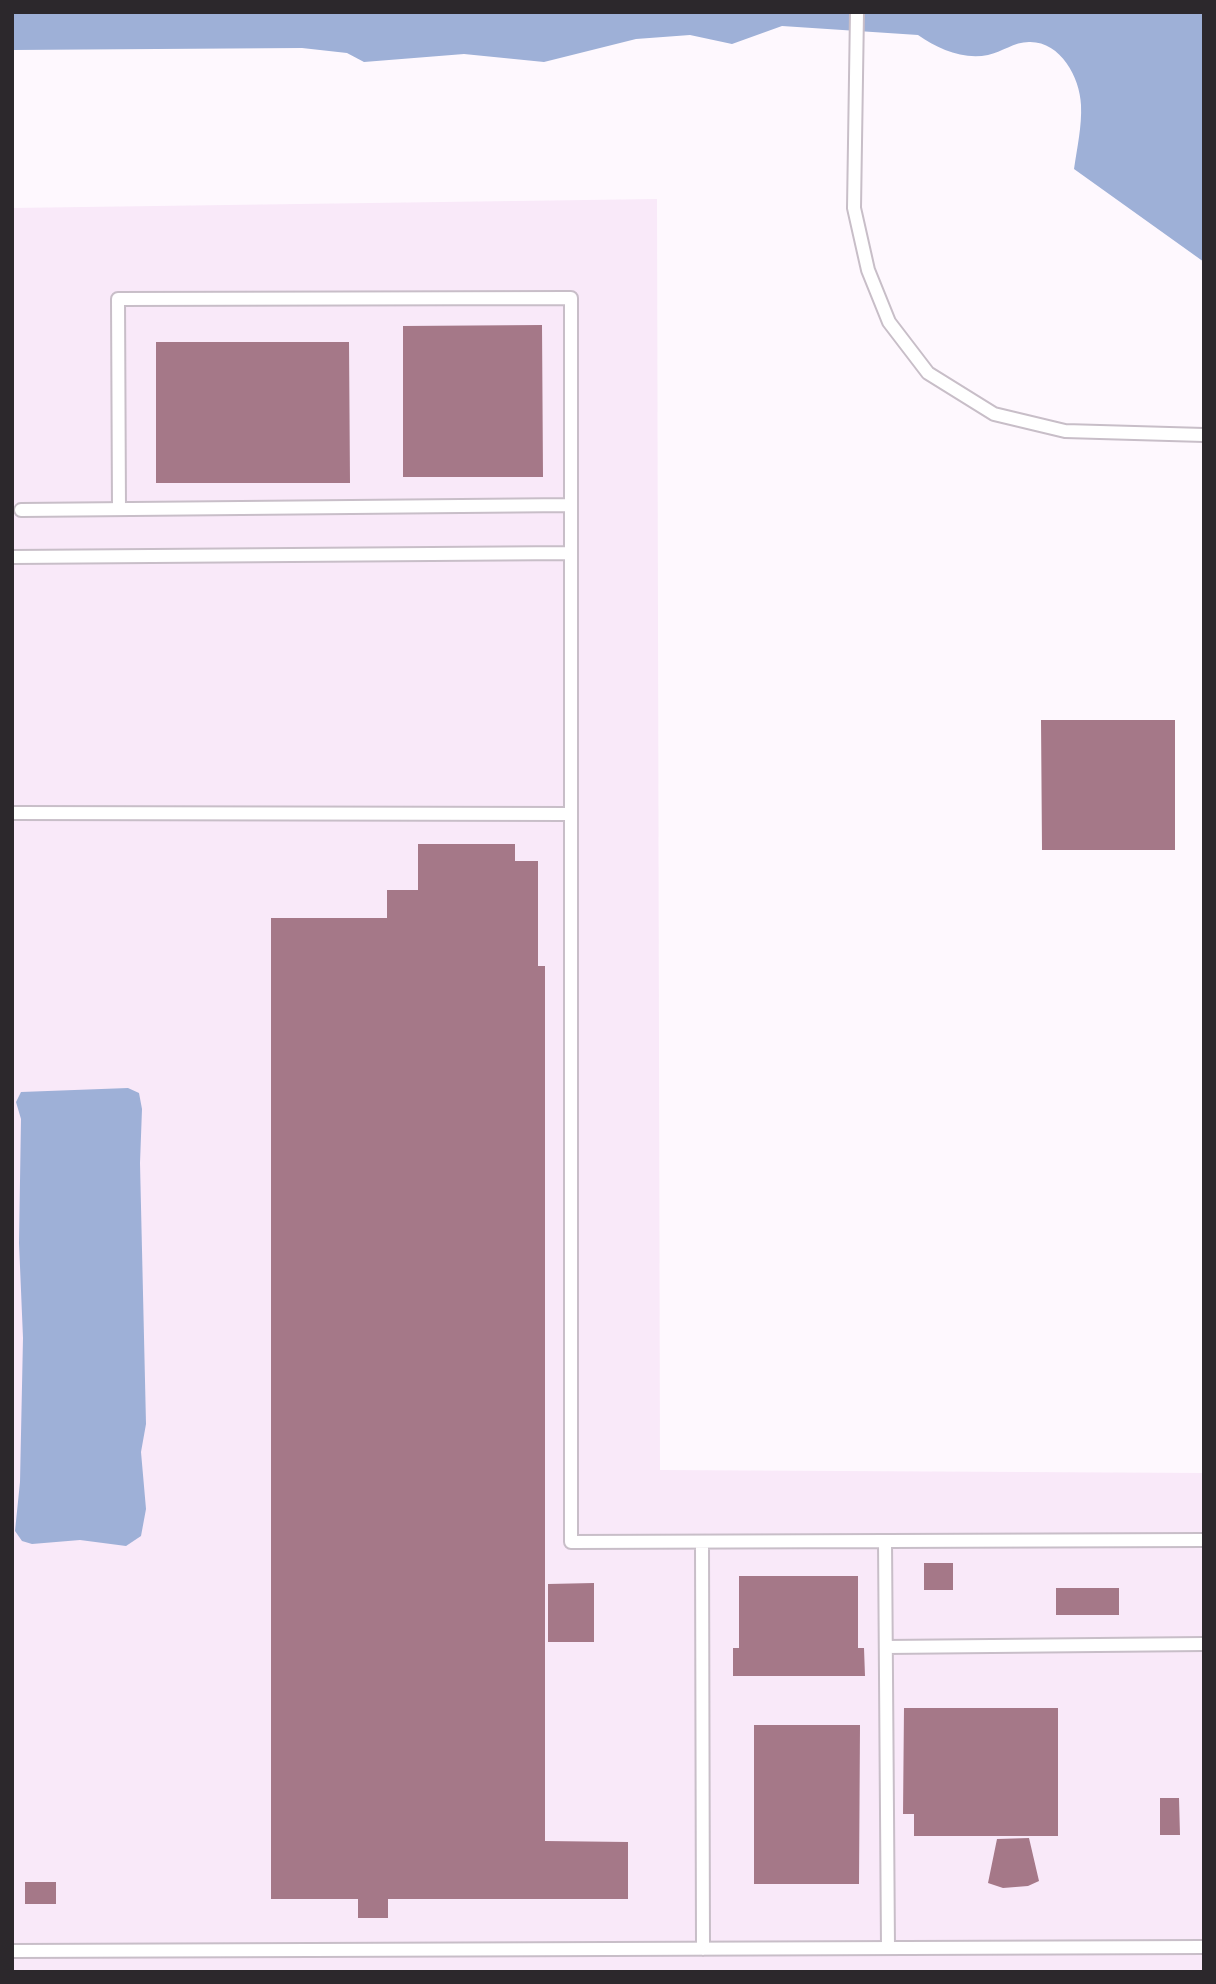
<!DOCTYPE html>
<html>
<head>
<meta charset="utf-8">
<style>
  body { margin:0 }
  #map { position:relative; width:1216px; height:1984px; overflow:hidden; background:#fef8fe; font-family:"Roboto Serif",serif }
  canvas { display:block }
  .frame { position:absolute; inset:0; border:14px solid #2c282c; pointer-events:none }
</style>
</head>
<body>
<div id="map">
<canvas width="1216" height="1984"></canvas>
<div class="frame"></div>
</div>
<script>
const ctx = document.querySelector('canvas').getContext('2d');
ctx.lineJoin = 'round';
function paint(path, color) {
  ctx.fillStyle = color;
  ctx.fill(path, 'evenodd');
}
function stroke(path, color, width, dash) {
  ctx.strokeStyle = color;
  ctx.lineWidth = width;
  ctx.lineCap = dash ? 'butt' : 'round';
  ctx.setLineDash(dash || []);
  ctx.stroke(path);
}
const built = new Path2D(`
  M657,199L660,1470L1204,1473V1972H12V208Z`);
const water = new Path2D(`
  M12,12H1204V262L1074,169C1077,148 1082,126 1081,105C1080,77 1060,41 1029,42C1014,42 1002,52 988,55C963,60 938,49 918,35L782,26L732,44L690,35L636,39L544,62L464,54L364,62L347,53L302,48L12,50Z
  M128,1088L139,1093L142,1109L140,1163L146,1424L141,1452L146,1509L141,1536L126,1546L80,1540L32,1544L22,1541L15,1531L20,1482L23,1338L19,1243L21,1119L16,1102L21,1092Z`);
const building = new Path2D(`
  M542,325L543,477H403V326Z
  M156,342H349L350,483H156Z
  M1041,720H1175V850H1042Z
  M418,844H515V861H538V966H545V1841L628,1842V1899H388V1918H358V1899H271V918H387V890H418Z
  M924,1563H953V1590H924Z
  M739,1576H858V1648H864L865,1676H733V1648H739Z
  M594,1583V1642H548V1584Z
  M1056,1588H1119V1615H1056Z
  M904,1708H1058V1836H914V1814H903Z
  M754,1725H860L859,1884H754Z
  M1160,1798H1179L1180,1835H1160Z
  M1029,1838L1039,1881L1028,1886L1003,1888L988,1883L997,1839Z
  M25,1882H56V1904H25Z`);
const service = new Path2D(`
  M857,12L854,208L868,270L889,322L928,373L994,414L1065,431L1204,435
  M119,509L118,299L571,298V1542L1204,1540
  M21,510L571,505
  M12,557L571,553
  M12,813L571,814
  M885,1541L888,1948
  M702,1542L703,1949
  M886,1647L1204,1644
  M12,1951L1204,1947`);
paint(built, '#f9e9f9');
paint(water, '#9eb0d7');
paint(building, '#a57888');
stroke(service, '#c8bec8', 16);
stroke(service, '#fff', 12);
</script>
</body>
</html>
